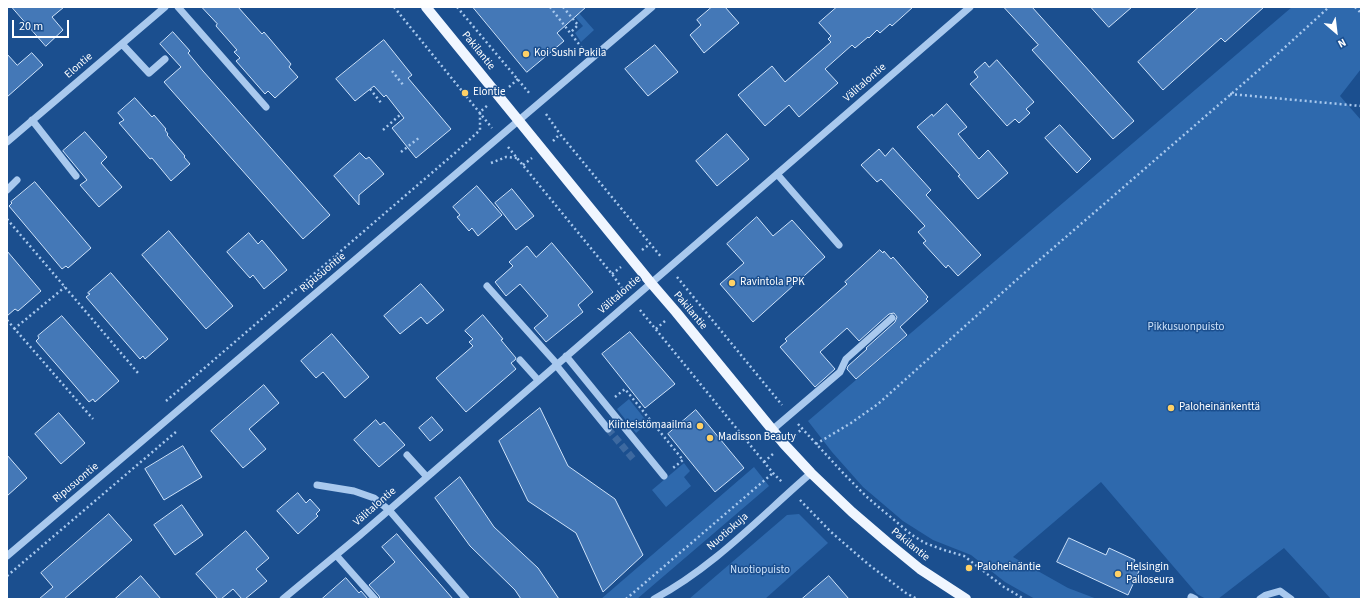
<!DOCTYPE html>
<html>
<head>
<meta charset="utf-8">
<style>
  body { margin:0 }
  #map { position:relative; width:1368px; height:606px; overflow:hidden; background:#1b4f8f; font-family:"Source Sans 3",sans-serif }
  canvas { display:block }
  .frame { position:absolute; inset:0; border:8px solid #fff; pointer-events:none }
  .north { position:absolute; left:1316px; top:12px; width:40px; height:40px; -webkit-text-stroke:3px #1b4f8f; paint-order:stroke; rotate:152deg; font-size:11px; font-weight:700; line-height:16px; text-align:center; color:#fff }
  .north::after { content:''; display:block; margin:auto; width:14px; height:18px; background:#fff; clip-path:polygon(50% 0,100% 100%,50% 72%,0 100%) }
  .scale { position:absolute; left:12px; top:20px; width:57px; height:18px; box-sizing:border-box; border:2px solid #fff; border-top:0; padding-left:5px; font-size:12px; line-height:14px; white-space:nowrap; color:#fff; -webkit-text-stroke:3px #1b4f8f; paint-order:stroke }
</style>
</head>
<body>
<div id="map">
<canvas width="1368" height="606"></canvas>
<div class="frame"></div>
<div class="north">N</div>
<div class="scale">20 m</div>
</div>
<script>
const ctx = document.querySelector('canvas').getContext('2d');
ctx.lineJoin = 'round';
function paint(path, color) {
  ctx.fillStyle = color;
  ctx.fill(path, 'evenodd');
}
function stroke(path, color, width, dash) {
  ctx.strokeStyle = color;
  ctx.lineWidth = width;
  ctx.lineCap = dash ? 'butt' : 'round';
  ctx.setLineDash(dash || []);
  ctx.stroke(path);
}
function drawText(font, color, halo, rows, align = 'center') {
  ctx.font = font + ' "Source Sans 3",sans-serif';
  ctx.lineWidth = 3;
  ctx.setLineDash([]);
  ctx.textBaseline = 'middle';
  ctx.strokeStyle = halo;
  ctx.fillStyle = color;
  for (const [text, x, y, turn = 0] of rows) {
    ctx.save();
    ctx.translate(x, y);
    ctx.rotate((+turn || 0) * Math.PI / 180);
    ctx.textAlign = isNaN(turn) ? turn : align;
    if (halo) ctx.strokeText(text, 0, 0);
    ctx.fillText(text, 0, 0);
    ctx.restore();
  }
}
const green = new Path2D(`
  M566,7L577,15L579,13L594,30L581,42L575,33L583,26Z
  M1292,7H1361V69L1340,96L1361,120V599H1331L1284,548L1218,599H1206L1197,594L1101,482L1013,557L1068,588L1097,599H1035L1005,582L971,555L933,540L903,521L863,487L832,452L808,421Z
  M629,399L648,423L636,433L617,409Z
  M684,463L690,471L684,477L691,486L666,507L652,490Z
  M754,467L769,486L637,599H601Z
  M799,514L828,543L765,599H689L787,515Z`);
const building = new Path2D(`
  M12,7H64L52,17L63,30L46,46Z
  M202,7H238L262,34L264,32L291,64L289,67L298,77L275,98L268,91L265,94L236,61L240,58L234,52L237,50L216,26L217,24Z
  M473,7H586L557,33L564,41L527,72Z
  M712,7H725L739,23L704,53L690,35L701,25L697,20Z
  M837,7H913L892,26L890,24L880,33L877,30L869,38L868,37L855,48L852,45L825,69L838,83L799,117L789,105L765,126L738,95L772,66L785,82L831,42L828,39L831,36L819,23Z
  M1004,7H1032L1134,121L1113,139L1032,50L1038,45Z
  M1091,7H1132L1109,27Z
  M1199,7H1264L1225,42L1221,38L1163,90L1138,62Z
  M173,32L190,51L188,53L203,71L330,215L303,239L164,82L181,67L160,44Z
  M384,40L412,75L408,78L451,129L416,158L392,128L404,118L386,95L384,97L374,86L355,101L336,79Z
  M655,45L678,72L648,96L625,69Z
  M32,53L43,65L7,97V54L17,65Z
  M997,60L1034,102L1026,109L1030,113L1019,123L1015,119L1007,126L970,84L978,77L974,72L985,62L989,67Z
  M135,98L152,117L154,115L166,129L165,130L168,134L167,135L185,156L184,157L190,164L171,181L152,158L150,159L119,123L124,120L118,113Z
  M947,104L967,127L958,134L979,159L988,150L1008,173L978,199L958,176L960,175L917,127L932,114L933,116Z
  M1060,125L1091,159L1077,173L1045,138Z
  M85,132L107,157L101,163L122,187L99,207L80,185L87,180L63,151Z
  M727,134L749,159L717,186L696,161Z
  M893,148L931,190L926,195L981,255L958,276L948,265L946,268L923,243L926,241L918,232L925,226L881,179L877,182L861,165L879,149L885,156Z
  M360,153L366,159L369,157L384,174L359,195V205L334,176Z
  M35,182L91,248L68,268L66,266L62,269L9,206L12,203L11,202Z
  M477,186L502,215L478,236L472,228L469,231L457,217L460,215L453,207Z
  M512,189L534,216L516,230L495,203Z
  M757,217L773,236L792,220L825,257L753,322L720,284L744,263L727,244Z
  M169,231L233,306L206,329L142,255Z
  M249,233L258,244L262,240L287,270L264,289L253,275L250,278L227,252Z
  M552,243L593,292L578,305L583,312L546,342L534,328L548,316L520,284L506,296L495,282L513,266L509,262L527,246L536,257Z
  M880,250L883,253L884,251L891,259L893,257L928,297L926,299L928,301L900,327L907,335L856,379L847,369L848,366L867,349L866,348L895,322L897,317L894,313L889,314L859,341L847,328L820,352L835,369L815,387L780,347L787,341L785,339L847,284L845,282Z
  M7,251L41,291L18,311L15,309L7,316Z
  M111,273L168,339L145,359L143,356L140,359L86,297L90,294L88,293Z
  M421,284L444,310L427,324L421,317L400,334L384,316Z
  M483,315L503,339L501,340L516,358L515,360L511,363L516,369L466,412L436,378L473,346L469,342L473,339L465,331Z
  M62,316L119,381L95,402L93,399L89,402L36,341L39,338L38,336Z
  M630,332L675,384L645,408L602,354Z
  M332,334L369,377L345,398L323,372L316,378L301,361Z
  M264,385L279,403L249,429L266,449L243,468L211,431Z
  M540,408L568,466L615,499L643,555L603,592L576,533L528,501L499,441Z
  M696,410L744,468L715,492L668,434Z
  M59,413L85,443L61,464L35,434Z
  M432,417L443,430L430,441L419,428Z
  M376,420L380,425L384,422L405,445L379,467L354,440Z
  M183,446L202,477L164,500L145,469Z
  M7,455L27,478L7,496Z
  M460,477L494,527L538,568L559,599H521L515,590L470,546L435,498Z
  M298,493L306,503L310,499L320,510L316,514L318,516L298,534L277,511Z
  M182,505L203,535L175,555L154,525Z
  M109,514L132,540L64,599H39L53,587L41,573Z
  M246,531L269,558L256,569L267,581L245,599H242L233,589L221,599H218L196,574Z
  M397,534L413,553L453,599H380L379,596L369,585L395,562L382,547Z
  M1069,538L1106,555L1109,548L1135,560L1131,567L1139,571L1128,595L1057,562Z
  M141,576L161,599H115Z
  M829,576L849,599H802Z
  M346,578L359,593L361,591L368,599H322Z`);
const minorTunnel = new Path2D(`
  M608,429L635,461`);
const path = new Path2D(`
  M394,7L492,128
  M457,7L530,94
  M550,7L582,48
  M563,7L578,25L570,33
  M1355,7L1361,13
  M392,71L404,86
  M509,87L518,79
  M370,89L382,104
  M1230,94L1361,106
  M546,114L560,134L662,258
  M383,130L401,114
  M553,141L560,134
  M508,147L612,274L624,291
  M401,152L420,137
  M491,163L506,157L517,158
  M523,165L532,158
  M7,219L138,373
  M642,250L650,244
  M612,274L621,267
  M677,277L782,405
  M640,310L773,473L782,482
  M7,320L93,419
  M14,329L65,287
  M656,329L665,321
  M615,397L625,389L683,460L673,468
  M166,401L455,153L480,130V112L489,104
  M798,424L844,474L868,498L912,535L925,543L944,550L964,556L1004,587L1024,599
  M795,435L802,429
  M816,444L851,423L878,404L1022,275L1282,50L1329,7
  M764,462L774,453
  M800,500L831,532L868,564L906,593L917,599
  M7,576L177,431
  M626,599L773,473`);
const minor = new Path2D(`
  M178,7L266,107
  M122,44L149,73L165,59
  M32,120L76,176
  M7,142L165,7
  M777,174L839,245
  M7,190L17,180
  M487,286L557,364
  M566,356L664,476
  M520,360L538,380
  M556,365L608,429
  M772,430L840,372L846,359L892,318
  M407,455L427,477
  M317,485L354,491L374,498L389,510L466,599
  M336,555L375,599
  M7,556L652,7
  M1191,597L1195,599
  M283,599L359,536L970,7
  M654,599C714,567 760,517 811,473
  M1260,599L1266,595L1280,591L1291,599`);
const major = new Path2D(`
  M426,7L651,283L676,312L784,444L811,473L852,512L887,542L920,569L966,599`);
const markers = [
  [526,54,4,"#ffd166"],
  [465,93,4,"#ffd166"],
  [732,283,4,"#ffd166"],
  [1171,408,4,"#ffd166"],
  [700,426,4,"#ffd166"],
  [710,438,4,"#ffd166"],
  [969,568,4,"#ffd166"],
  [1118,574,4,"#ffd166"]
];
const streetNames = [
  ["Pakilantie",478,51,51],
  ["Elontie",79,66,-41],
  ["Välitalontie",865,83,-41],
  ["Ripusuontie",323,273,-40],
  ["Välitalontie",620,295,-41],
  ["Pakilantie",690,311,50],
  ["Ripusuontie",76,483,-40],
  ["Välitalontie",375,507,-41],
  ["Nuotiokuja",728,532,-41],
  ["Pakilantie",910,545,39]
];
const poiNames = [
  ["Koi Sushi Pakila",534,54],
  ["Elontie",473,93],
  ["Ravintola PPK",740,283],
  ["Paloheinänkenttä",1179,408],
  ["Kiinteistömaailma",692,426,"right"],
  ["Madisson Beauty",718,438],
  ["Paloheinäntie",977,568],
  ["Helsingin",1126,568],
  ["Palloseura",1126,581]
];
const parkNames = [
  ["Pikkusuonpuisto",1186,328],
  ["Nuotiopuisto",760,571]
];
paint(green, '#2e69ad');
paint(building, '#4478b7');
stroke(building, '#cfe3fa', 1);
stroke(minorTunnel, '#3d69a0', 7, [7, 3.5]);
stroke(path, '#a9c9ee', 2.5, [2, 3]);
stroke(minor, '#a9c9ee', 7);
stroke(major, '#f0f6ff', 10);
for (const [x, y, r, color] of markers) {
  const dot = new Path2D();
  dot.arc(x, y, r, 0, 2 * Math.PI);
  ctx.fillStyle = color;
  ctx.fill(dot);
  stroke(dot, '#1b4f8f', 1.5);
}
drawText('11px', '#fff', '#1b4f8f', streetNames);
drawText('11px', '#fff', '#1b4f8f', poiNames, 'left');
drawText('11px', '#cfe3fa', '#1b4f8f', parkNames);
</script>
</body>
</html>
